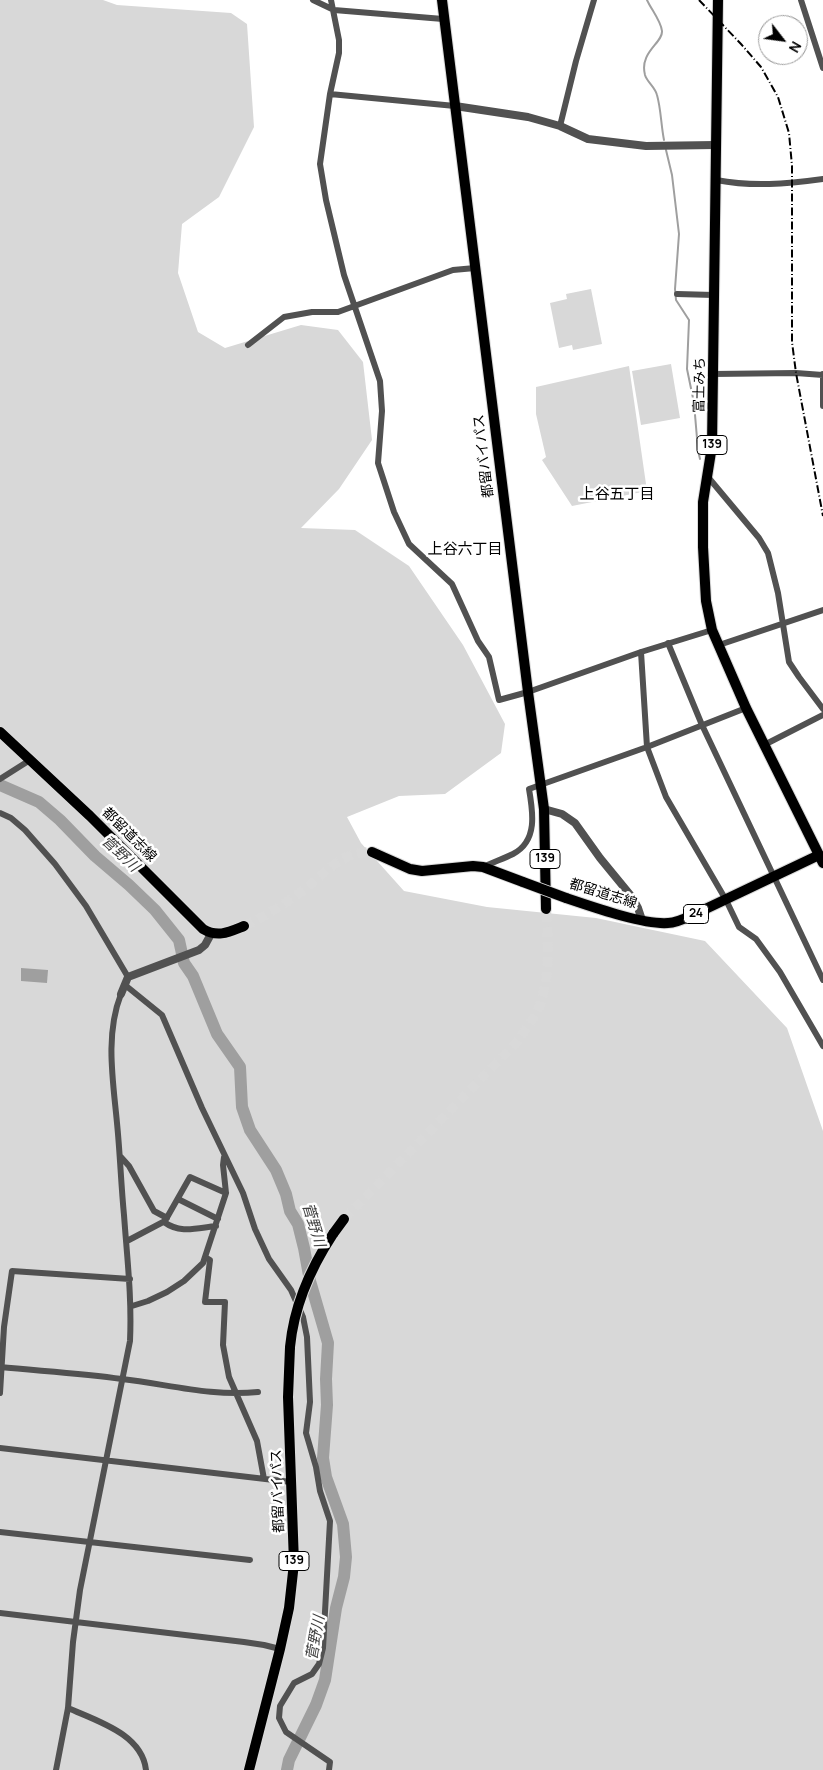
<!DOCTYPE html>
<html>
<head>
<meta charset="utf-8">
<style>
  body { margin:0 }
  #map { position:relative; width:823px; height:1770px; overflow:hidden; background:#fff; font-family:Manrope,sans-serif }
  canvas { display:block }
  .north { position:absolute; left:758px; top:15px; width:50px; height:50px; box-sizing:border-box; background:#fff; border:1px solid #999; border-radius:50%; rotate:120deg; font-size:14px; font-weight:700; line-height:20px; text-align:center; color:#000 }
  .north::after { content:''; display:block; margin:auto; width:18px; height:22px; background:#000; clip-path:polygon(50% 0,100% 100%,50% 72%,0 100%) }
</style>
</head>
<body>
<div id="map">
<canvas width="823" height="1770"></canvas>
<div class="north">N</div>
</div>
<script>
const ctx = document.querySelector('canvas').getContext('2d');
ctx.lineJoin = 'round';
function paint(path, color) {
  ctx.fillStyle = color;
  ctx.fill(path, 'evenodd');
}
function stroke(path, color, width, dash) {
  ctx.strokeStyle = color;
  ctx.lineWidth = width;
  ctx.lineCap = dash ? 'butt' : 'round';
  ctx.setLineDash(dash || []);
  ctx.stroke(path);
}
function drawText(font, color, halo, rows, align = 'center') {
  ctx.font = font + ' Manrope,"Noto Sans JP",sans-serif';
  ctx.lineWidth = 5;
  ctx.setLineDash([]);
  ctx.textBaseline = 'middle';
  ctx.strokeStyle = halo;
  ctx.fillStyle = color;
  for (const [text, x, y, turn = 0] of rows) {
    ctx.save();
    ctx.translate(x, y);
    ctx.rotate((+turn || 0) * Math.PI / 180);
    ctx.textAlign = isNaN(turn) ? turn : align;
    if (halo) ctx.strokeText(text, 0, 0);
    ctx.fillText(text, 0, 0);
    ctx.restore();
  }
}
const green = new Path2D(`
  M0,0H103L117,5L231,13L247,24L254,127L219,197L182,224L178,273L198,332L225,348L301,325L338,330L363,362L372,440L339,489L301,528L355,530L409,566L463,645L505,724L501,753L445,794L399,796L347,817L361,843L404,891L487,907L596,918L705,941L787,1028L823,1131V1770H0Z
  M591,289L602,344L573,350L572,345L559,348L550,303L567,299L566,294Z
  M671,364L680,418L641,425L632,371Z
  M629,366L647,491L572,506L542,460L546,457L536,414V387Z`);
const water = new Path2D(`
  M21,968L48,970L47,983L21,981Z`);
const stream = new Path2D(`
  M647,0C651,9 661,21 662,31C663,43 639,52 645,75C647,82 655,87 657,95C661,109 661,125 664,140
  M666,150L672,175L679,234L675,289L676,300L689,320L687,369L694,403L698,450L700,459`);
const river = new Path2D(`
  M0,785L39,802L60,820L95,856L129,885L155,910L179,940L184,963L193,976L217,1034L240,1067L242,1107L250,1130L276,1170L286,1194L290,1211L298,1224L304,1248L310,1281L328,1343L326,1379L327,1405L323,1458L326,1477L343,1524L346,1557L344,1577L336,1608L325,1680L316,1705L289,1760L287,1770`);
const primaryTunnel = new Path2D(`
  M244,926C264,917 283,905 301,892C325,874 339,852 372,852`);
const trunkTunnel = new Path2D(`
  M344,1219L518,1041C525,1030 534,1019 539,1007C551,975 548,942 546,909`);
const minor = new Path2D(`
  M313,0L334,10L443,19
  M331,0L339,40V53L330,94L320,164L326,200L344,275L380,381L382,411L378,463L394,512L409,544L452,584L478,641L489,657L499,700L528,692L641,652L712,630
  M801,0L823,68
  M330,94L455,106
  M560,126L576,61L594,0
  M716,180C753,187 786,184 823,179
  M677,294L714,295
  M248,345L284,317L312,312H338L453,270L475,268
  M713,374L796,373L823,375
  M823,374V406
  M708,477L759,538L768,553L778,593L789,662L799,677L823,709
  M668,643L702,725L823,980
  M719,645L823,610
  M641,652L647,747L666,797L726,900L739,927L756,939L780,972L823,1046
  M764,745L823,715
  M0,779L30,760
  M0,813L11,818L25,830L55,864L86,906L128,977
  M483,867C493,862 503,859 513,854C538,841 533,812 529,789L647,747L746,708
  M125,985L162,1015L202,1108L243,1193L255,1229L269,1259L291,1290L303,1317L307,1337L310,1402L306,1433L316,1467L320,1491L330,1521L323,1648L319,1664L312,1674L294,1683L280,1706L279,1718L286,1732L330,1762L329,1770
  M120,1156L129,1166L154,1211L167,1218
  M178,1199L218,1219
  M164,1222C180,1234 197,1228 216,1226
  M127,1241L165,1221L190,1177L226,1193
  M205,1257L210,1260L205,1302H225L223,1345L229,1377L257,1441L264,1479
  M132,1306L148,1301L167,1292L184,1281L203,1263L226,1193L223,1165L224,1157
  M0,1367C40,1371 81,1373 122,1379C167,1384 212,1397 258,1392
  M0,1393L4,1327L12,1271L130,1279
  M0,1448L291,1482
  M0,1532L250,1560
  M0,1613L244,1642L264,1645L280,1649
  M68,1708C97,1721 142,1734 146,1770
  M56,1770L68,1708L73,1642L80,1590L130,1341C132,1298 127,1257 124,1215C121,1184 120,1153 117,1123C113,1080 105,1035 121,994`);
const tertiary = new Path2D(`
  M455,106L528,117L560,126L588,139L646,146L715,145
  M544,809L562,814L575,823L600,858L632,897L638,908L642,920
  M121,994L128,977L199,950L205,945L211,934`);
const primary = new Path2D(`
  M0,732L90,816L203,929C218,938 229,932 244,926
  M372,852L410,869L422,871L473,866L483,867L523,882
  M566,898C590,906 643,925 668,923C678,923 688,917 697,913L819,855`);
const trunk = new Path2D(`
  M442,0L528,692L544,809L546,909
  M718,0L712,446L703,502V547L706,601L712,630L746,708L823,863
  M333,1234L344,1219
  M249,1770L280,1649L289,1608L294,1563L288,1397L290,1347`);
const rail = new Path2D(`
  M699,0L741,44L761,67L778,97L789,133L792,166V342L796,373L823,516`);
const primaryBridge = new Path2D(`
  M523,882L566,898`);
const trunkBridge = new Path2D(`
  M290,1347C294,1305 310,1269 333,1234`);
const shields = [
  [712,445,30],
  [545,859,30],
  [696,914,25],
  [294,1561,30]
];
const shieldNames = [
  ["139",712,445],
  ["139",545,859],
  ["24",696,914],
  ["139",294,1561]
];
const streetNames = [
  ["富士みち",700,385,-89],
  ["都留バイパス",484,456,-97],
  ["都留道志線",129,835,45],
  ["都留道志線",603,894,17],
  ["都留バイパス",278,1491,-92]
];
const neighbourhoodNames = [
  ["上谷五丁目",617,495],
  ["上谷六丁目",465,550]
];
const waterNames = [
  ["菅野川",120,854,43],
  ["菅野川",313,1225,73],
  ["菅野川",316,1638,-80]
];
paint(green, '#d8d8d8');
paint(water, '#9f9f9f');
stroke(stream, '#9f9f9f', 2);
stroke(river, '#9f9f9f', 12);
stroke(primaryTunnel, '#d9d9d9', 10, [10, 5]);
stroke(trunkTunnel, '#d9d9d9', 10, [10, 5]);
stroke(primary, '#dbdbdb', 12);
stroke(trunk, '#dbdbdb', 12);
stroke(minor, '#515151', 6);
stroke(tertiary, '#515151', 8);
stroke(primary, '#000', 10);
stroke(trunk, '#000', 10);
stroke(rail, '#000', 2, [8, 2.5, 1, 2.5]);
stroke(primaryBridge, '#dbdbdb', 12, []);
stroke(trunkBridge, '#dbdbdb', 12, []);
stroke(primaryBridge, '#000', 10);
stroke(trunkBridge, '#000', 10);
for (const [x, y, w] of shields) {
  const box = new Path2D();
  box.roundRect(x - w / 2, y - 9.5, w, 19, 4);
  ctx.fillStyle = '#fff';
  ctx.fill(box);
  stroke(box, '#000', 1);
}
drawText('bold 12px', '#000', null, shieldNames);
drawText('14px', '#000', '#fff', streetNames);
drawText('15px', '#000', '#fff', neighbourhoodNames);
drawText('italic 15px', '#404040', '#fff', waterNames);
</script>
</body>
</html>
